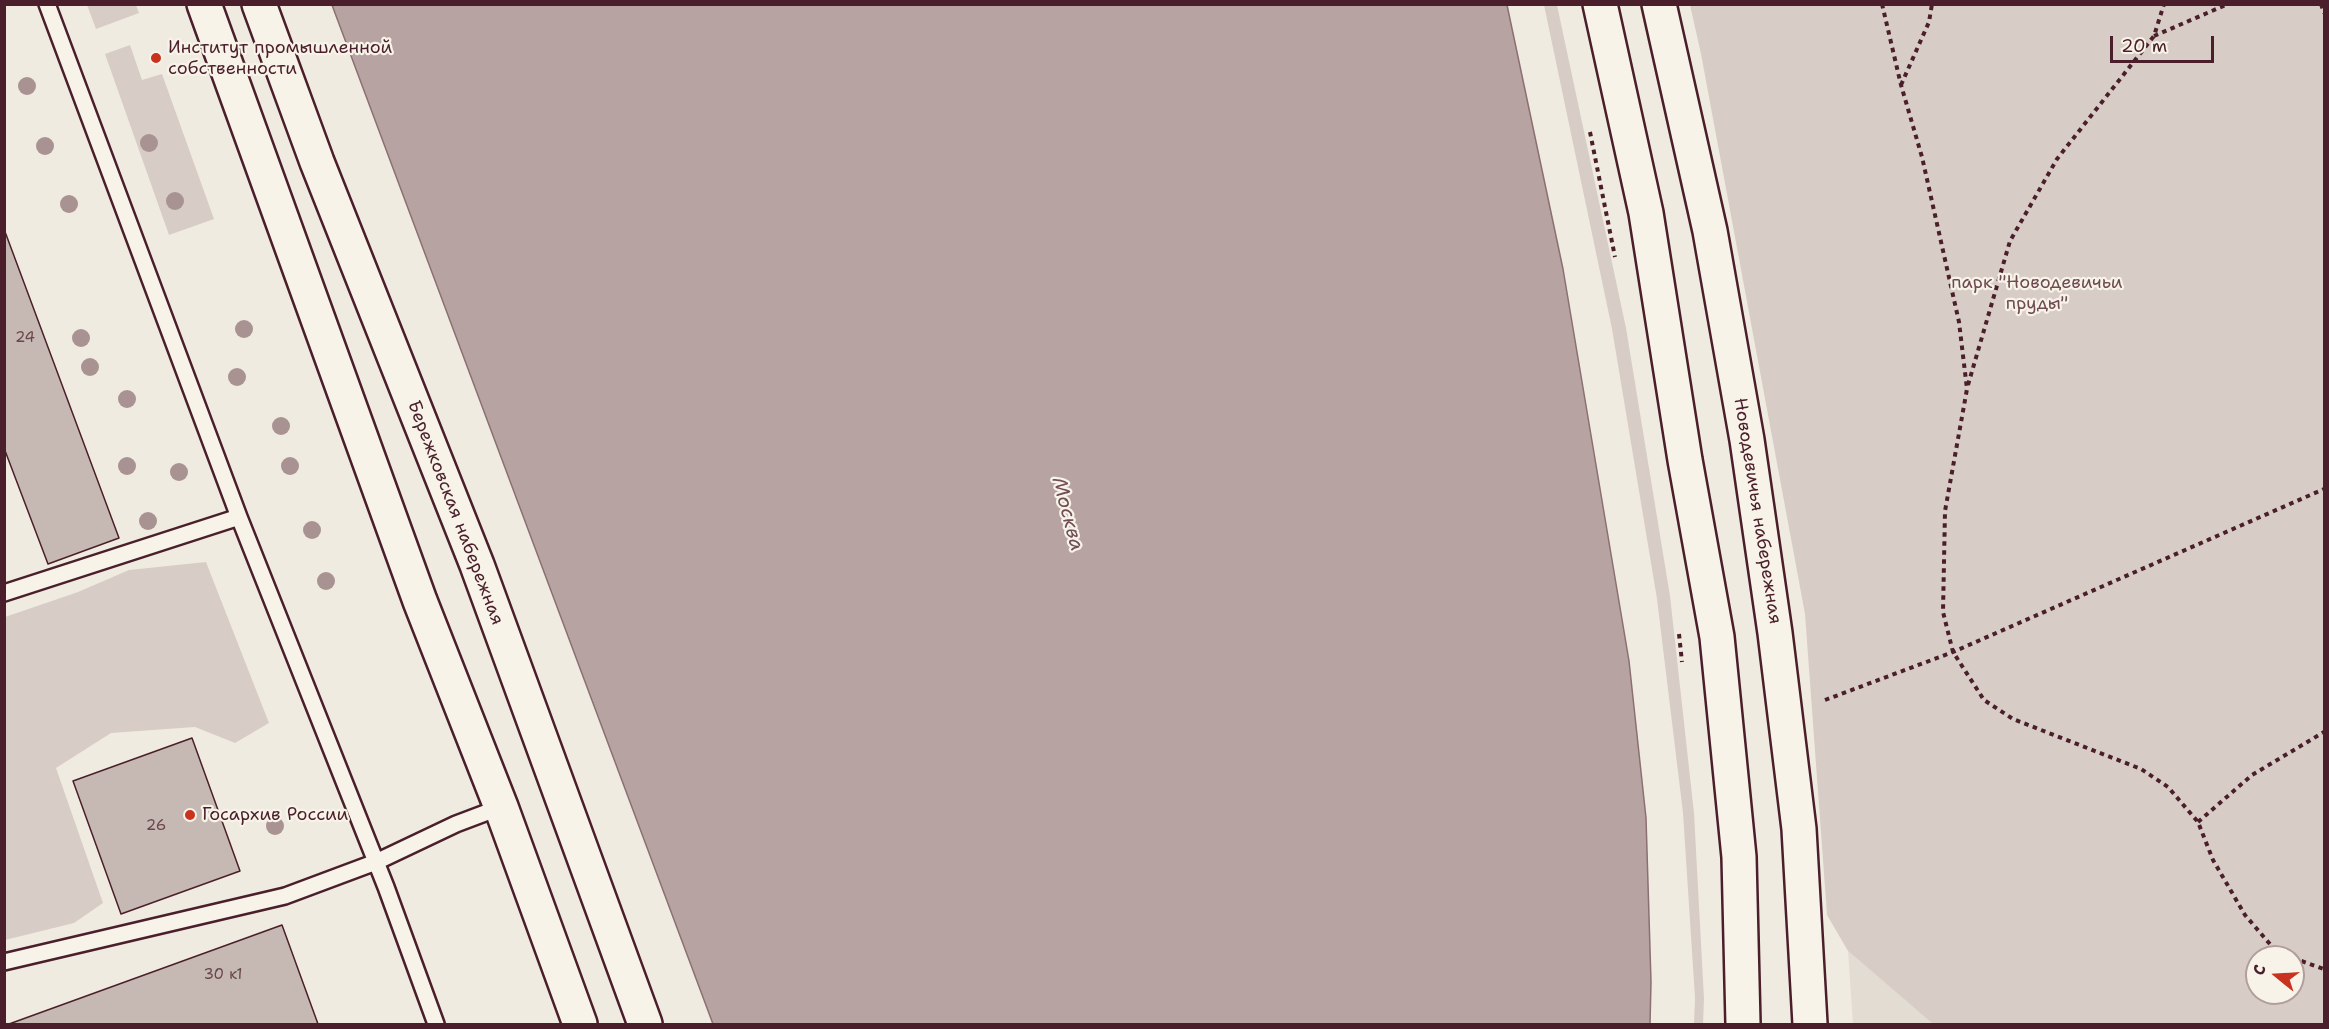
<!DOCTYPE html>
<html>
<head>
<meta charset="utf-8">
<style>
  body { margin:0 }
  #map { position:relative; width:2329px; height:1029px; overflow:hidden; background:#f0ebe0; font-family:"Shantell Sans",sans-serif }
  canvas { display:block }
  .frame { position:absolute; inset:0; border:6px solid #4a1f2b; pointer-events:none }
  .north { position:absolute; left:2245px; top:945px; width:60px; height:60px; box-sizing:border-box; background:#f7f3e8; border:2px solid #b29e9c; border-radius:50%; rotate:288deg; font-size:16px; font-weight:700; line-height:24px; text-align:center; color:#4a1f2b }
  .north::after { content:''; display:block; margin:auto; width:21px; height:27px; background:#c8321e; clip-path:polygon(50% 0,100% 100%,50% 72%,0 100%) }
  .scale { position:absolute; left:2110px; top:36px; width:104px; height:27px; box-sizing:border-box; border:3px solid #4a1f2b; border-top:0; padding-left:8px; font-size:18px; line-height:21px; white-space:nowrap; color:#4a1f2b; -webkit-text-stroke:4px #f7f3e8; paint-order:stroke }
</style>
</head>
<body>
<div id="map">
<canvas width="2329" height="1029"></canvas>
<div class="frame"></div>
<div class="north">С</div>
<div class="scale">20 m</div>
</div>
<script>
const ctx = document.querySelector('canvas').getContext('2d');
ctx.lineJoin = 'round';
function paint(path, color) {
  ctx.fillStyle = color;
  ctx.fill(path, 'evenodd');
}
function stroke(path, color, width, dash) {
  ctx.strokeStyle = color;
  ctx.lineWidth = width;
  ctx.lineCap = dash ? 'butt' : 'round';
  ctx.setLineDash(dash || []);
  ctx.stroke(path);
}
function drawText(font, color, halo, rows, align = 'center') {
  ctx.font = font + ' "Shantell Sans",sans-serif';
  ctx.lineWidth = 4.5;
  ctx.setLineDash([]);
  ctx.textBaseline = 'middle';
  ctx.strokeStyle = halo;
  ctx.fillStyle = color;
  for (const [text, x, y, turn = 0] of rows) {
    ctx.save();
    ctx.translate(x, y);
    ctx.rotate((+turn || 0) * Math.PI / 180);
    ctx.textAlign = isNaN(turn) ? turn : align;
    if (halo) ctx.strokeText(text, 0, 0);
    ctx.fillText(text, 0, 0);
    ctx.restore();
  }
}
const built = new Path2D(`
  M1848,951L1933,1024H1853Z`);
const green = new Path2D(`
  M87,5H136L139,13L96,29Z
  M1544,5H1557L1626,328L1670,596L1694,813L1704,999L1703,1024H1694L1695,998L1683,813L1657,599L1612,329Z
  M1690,5H2324V1024H1933L1848,951L1827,915L1805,614L1701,54ZM2257,957H2293V993H2257Z
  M130,45L142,80L162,74L214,219L169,235L105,54Z
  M206,562L269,723L235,743L195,727L111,733L56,768L103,903L74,923L5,940V617L78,592L129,570Z`);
const water = new Path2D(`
  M332,5H1507L1563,269L1629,661L1646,818L1651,982L1650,1024H713Z`);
const building = new Path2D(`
  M4,229L119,538L48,564L4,448Z
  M192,738L240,871L121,914L73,781Z
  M282,925L318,1024H9Z`);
const path = new Path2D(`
  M1882,4L1901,85L1922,157L1959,322L1967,389L1945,511L1943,612L1953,652L1984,700L2013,719L2141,769L2168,787L2198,822L2213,860L2245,915L2275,950L2292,957
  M2321,4L2324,13
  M2154,36L2228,4
  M1901,85L1929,22L1932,4
  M1590,132L1615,257
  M1968,385L2010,241L2057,159L2154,36L2164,4
  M1679,634L1682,662
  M1825,700L1953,652L2324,489
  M2198,822L2252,775L2324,732
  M2293,958L2324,969`);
const lane = new Path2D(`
  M47,4L239,517L386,887L436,1024
  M4,593L239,517
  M4,962L285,896L376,862L456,824L501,807`);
const secondary = new Path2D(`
  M204,4L420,601L501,807L580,1024
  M259,4L317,162L477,565L645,1024
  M1600,4L1646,213L1685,460L1717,637L1739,857L1743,1024
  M1659,4L1710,231L1747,440L1775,633L1799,829L1810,1024`);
const trees = [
  [27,86],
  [149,143],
  [45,146],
  [175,201],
  [69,204],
  [244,329],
  [81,338],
  [90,367],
  [237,377],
  [127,399],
  [281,426],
  [127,466],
  [290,466],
  [179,472],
  [148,521],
  [312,530],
  [326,581],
  [275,826]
];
const markers = [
  [156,58,6,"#c8321e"],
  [190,815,6,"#c8321e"]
];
const numberNames = [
  ["24",25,338],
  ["26",156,826],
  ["30 к1",223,975]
];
const poiNames = [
  ["Институт промышленной",168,48],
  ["собственности",168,69],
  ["Госархив России",202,815]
];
const parkNames = [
  ["парк \"Новодевичьи",2037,283],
  ["пруды\"",2037,304]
];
const streetNames = [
  ["Новодевичья набережная",1757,511,81],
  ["Бережковская набережная",455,513,69]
];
const waterNames = [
  ["Москва",1067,514,75]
];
paint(built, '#e3dcd2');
paint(green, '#d8cdc6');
paint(water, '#b7a4a2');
stroke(water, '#8b6f72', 1.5);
paint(building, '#c6b8b3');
stroke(building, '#4a1f2b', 1.5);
stroke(lane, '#4a1f2b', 20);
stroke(secondary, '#4a1f2b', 38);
stroke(path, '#4a1f2b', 4, [4.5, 4.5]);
stroke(lane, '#f7f3e8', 15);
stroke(secondary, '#f7f3e8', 33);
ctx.fillStyle = '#a89292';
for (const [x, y] of trees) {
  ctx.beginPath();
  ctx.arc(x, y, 9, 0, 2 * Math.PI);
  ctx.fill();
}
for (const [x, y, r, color] of markers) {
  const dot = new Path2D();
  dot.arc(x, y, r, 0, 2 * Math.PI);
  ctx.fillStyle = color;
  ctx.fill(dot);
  stroke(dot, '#f7f3e8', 2);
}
drawText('15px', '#69454d', null, numberNames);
drawText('18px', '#4a1f2b', '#f7f3e8', poiNames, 'left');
drawText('18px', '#6e4a52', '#f7f3e8', parkNames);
drawText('18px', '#4a1f2b', '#f7f3e8', streetNames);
drawText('italic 20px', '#704e55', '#f7f3e8', waterNames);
</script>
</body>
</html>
